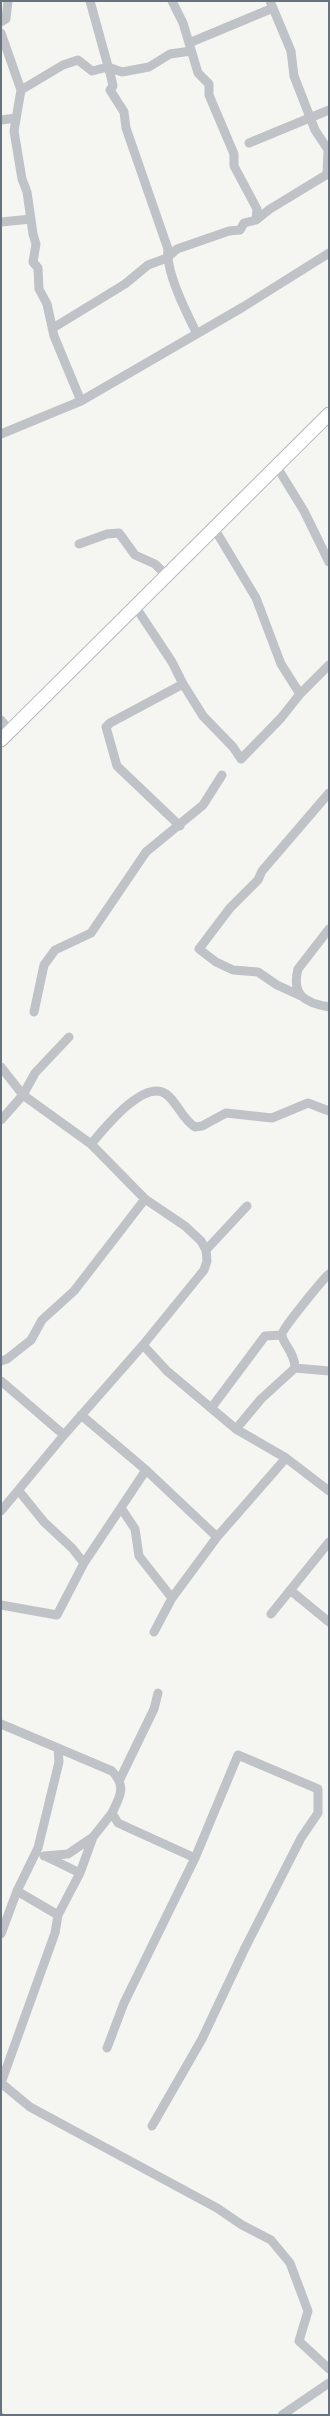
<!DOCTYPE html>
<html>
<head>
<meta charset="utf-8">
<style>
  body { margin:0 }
  #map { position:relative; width:330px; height:2416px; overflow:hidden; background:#f5f5f2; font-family:"Nunito Sans",sans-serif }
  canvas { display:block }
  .frame { position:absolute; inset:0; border:2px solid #687380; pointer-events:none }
</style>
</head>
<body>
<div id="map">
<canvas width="330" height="2416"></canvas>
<div class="frame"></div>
</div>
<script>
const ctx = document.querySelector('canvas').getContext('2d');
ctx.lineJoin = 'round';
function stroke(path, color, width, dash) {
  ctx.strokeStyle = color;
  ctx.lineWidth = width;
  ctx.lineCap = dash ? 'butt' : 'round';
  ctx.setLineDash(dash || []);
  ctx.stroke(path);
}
const stream = new Path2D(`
  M1,2413L3,2415`);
const minor = new Path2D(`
  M90,1L111,77L113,86L110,90L124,112L126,128L168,249C165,271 187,314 197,334
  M270,1L291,51L294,76L315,130L329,151
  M1,22L6,19L8,1
  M1,33L21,90L14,131L22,179L27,192L33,234L36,244L33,262L38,268L39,289L47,304L54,336L81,401
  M189,43L273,8
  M21,90L63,65L78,60L92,71L108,67L122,72L149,67L170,54L191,51
  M1,120L16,118
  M249,143L329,110
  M327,175L328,150
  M256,220L270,209L329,173
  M1,222L31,219
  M53,328L125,284L148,265L167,258L177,249L229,231L240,230L244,223L256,220L257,209L234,166V154L209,95V84L198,73L183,23L172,1
  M1,434L81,401L243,307L329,253
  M277,467L304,511L329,562
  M214,528L256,598L281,664L300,694
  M79,544L107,534L119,533L135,555L155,564L166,575
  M135,606L172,662L183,684L203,716L233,747L241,759L281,718L300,694L329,665
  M1,720L10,731
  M180,826L117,766L106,727L110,723L183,684
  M329,929L298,969C291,996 306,1003 329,1007
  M301,996L277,985L258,972L233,970L216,962L199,949L230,908L258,880L262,871L329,793
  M34,1012L44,965L55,950L91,933L146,852L203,805L222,775
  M1,1067L23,1095L91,1144L145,1199L185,1226L201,1241L206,1250L207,1261L204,1270L143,1345L167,1371L236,1429L286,1458L329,1491
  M1,1120L23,1095L35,1073L69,1037
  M91,1144C104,1129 144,1078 166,1094C178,1103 182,1119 195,1127L202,1126L226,1113L272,1118L308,1103L329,1111
  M206,1250L247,1206
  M1,1361L7,1359L31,1340L42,1320L74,1291L145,1199
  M295,1368C295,1352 281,1342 282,1334C283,1328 323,1279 329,1274
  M1,1381L64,1435L143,1345
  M212,1407L265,1336L282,1335
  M81,1415L146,1470L217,1537
  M236,1429L261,1399L295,1368L329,1371
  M19,1491L44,1522L72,1548L84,1563
  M121,1508L135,1529L139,1556L172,1598L217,1537L286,1458
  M1,1511L64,1435
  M290,1590L329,1622
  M1,1605L57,1615L84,1563L146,1470
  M271,1614L329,1542
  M154,1632L172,1598
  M1,1724L112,1771C127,1787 120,1796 112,1813L118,1823L195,1858
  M120,1779L154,1709L158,1693
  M44,1856L68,1854L93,1837
  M45,1856L80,1873
  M17,1891L58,1915
  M1,1934L17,1891L38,1848L59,1762L58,1748
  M107,2048L124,2003L195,1858L238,1755L318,1789V1813L301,1838L245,1948L202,2039L152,2126
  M1,2083L30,2107L217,2208L242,2225L271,2240L290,2263L308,2311L299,2341L329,2369
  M1,2083L55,1933L58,1915L80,1873L93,1837L112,1813
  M282,2415L329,2383`);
const secondary = new Path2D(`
  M1,740L329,414`);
stroke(stream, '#b7c0c4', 2.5);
stroke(secondary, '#b2b6ba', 15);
stroke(minor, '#bfc2c6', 9);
stroke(secondary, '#fff', 13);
</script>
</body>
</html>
